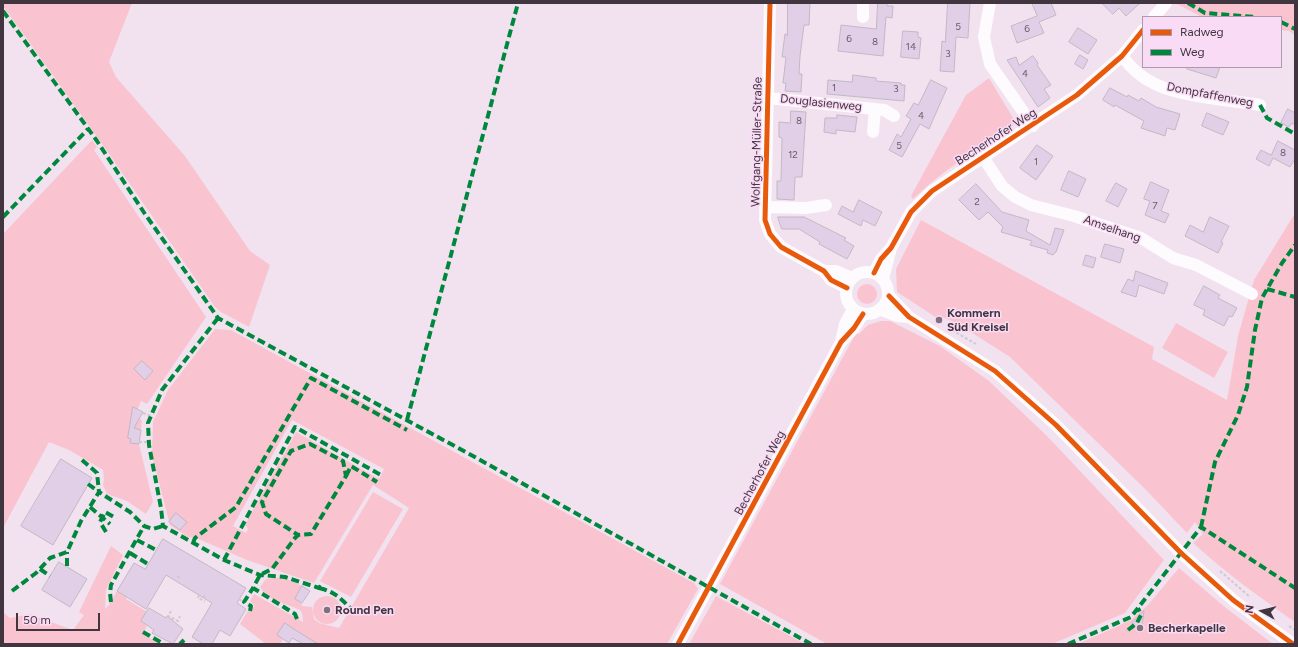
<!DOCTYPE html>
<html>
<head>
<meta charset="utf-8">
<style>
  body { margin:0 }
  #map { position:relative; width:1298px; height:647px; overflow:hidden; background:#f2e2f0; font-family:Figtree,sans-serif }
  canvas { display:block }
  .frame { position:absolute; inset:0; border:4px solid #41353f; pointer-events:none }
  .legend { position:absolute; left:1142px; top:16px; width:140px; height:52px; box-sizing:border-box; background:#f9dbf5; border:1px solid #af99ac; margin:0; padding:5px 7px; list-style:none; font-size:12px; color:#41353f }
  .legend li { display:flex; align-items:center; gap:8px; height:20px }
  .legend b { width:20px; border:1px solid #af99ac }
  .north { position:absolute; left:1242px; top:591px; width:40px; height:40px; -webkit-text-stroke:3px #f9dbf5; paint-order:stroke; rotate:278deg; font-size:11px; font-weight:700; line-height:16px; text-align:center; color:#41353f }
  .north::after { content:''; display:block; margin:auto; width:14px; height:18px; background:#41353f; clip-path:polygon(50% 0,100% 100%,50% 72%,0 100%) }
  .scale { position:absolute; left:16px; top:613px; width:84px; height:18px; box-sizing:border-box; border:2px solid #41353f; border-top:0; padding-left:5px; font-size:12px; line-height:14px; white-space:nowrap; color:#41353f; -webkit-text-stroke:3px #f9dbf5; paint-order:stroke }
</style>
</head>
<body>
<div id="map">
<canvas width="1298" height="647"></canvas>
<div class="frame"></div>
<ul class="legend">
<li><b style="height:5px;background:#e8590c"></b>Radweg</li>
<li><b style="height:5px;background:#00873e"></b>Weg</li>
</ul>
<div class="north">N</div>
<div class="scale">50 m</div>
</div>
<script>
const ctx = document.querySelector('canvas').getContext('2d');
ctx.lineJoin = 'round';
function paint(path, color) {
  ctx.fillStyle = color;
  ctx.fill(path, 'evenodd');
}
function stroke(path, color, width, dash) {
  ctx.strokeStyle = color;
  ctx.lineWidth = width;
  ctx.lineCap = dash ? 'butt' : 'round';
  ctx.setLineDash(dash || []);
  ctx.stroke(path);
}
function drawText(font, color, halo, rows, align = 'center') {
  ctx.font = font + ' Figtree,sans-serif';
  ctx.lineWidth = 3;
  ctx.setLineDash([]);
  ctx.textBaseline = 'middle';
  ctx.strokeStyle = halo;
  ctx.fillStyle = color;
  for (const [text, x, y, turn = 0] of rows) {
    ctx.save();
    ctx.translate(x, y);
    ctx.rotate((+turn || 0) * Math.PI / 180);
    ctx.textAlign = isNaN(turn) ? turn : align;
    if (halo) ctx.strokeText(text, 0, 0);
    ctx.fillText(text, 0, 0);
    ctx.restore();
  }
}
const green = new Path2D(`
  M3,3H132L109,62L116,77L185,156L250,251L270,265L249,327L221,312L215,307L98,138L3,6Z
  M1178,3H1295V35L1289,31L1281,30V17H1202L1177,4Z
  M989,78L1015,121L1013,126C978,149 943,170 913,199L911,196L966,95Z
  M92,140L97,147L94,150L206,317L147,404L141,401L136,414L142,421L139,444L153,502L146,514L127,501L107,494L103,485L104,479L103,470L69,450L49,442L3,528V234Z
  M1295,213V622C1258,596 1227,574 1193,543L1203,534L1195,522L1187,533L1146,490L1010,357L958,324L940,316L937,318L897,292L896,269L921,220L1154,347L1152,359L1227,400L1238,336L1254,280Z
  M857 294a10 10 0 1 1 20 0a10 10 0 1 1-20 0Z
  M881,321H890L940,346L989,381L1047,436L1164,560L1125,613L1052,644H827L720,584L856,333L859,334L868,325Z
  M1176,323L1228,352L1214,378L1162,348Z
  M215,329L231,330L694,583L698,589L667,644H304L285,635L280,644H266L240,624L247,612L255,606L250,601L254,594L303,622L302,613L300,610C286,603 269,602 260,587L265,580C279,573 299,583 310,591L301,602L302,606L312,607L314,619L319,623L339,628L409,508L373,485L314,583L247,560L196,538L188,537L170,525L152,455L153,422L168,390ZM292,420L384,469L379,479L296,432L245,525L248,529L246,533L233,526Z
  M373,492L403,509L351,597L320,581Z
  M111,546L123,555L106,590L105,609L109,605L117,591L127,597L126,599L152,615L143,634L159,644H3V612L10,618L29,614L73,630L84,615L79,612Z
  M1179,568L1226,608L1273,644H1078L1131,620L1147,606Z
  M313 610a14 14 0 1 1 28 0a14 14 0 1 1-28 0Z
  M716,596L805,644H689Z`);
const building = new Path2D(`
  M788,3H810L809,25H804L800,56L799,74H802L801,92L785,91L786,83H783L786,57H782L785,34L787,35Z
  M878,3H887V6H893L892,18L886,17L883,56L838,51L841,25L876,29Z
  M948,3H970L968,38L956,37L954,72L940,71L942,41L945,42Z
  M1032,3H1051L1056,15L1039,22L1044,33L1017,43L1011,26L1037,16Z
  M1102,3H1140L1126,16L1119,8L1113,14Z
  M1078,28L1097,40L1088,54L1069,42Z
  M903,31L918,32V37L921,38L919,59L901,57Z
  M1080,55L1088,60L1083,69L1075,64Z
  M1033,56L1038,63L1037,65L1051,85L1044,89L1050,98L1038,107L1007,60L1016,57L1019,65Z
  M1187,67H1220L1216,78L1187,69Z
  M853,75L876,78V81L901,83V85H905L904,101L827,94L828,80L852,82Z
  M931,80L947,88L929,129L920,124L902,157L889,150L897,134L901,137L911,119L906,116L914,103L918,105Z
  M1110,88L1127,97L1128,95L1139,101L1141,98L1156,107L1180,114L1175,130L1167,128L1165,136L1141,128L1144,121L1115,105L1114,107L1103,100Z
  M1288,109L1295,113V125L1292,123L1289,127L1281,123Z
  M791,111L806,112L802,177H795L794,200L777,199V181H781L782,138L779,137V122L790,123Z
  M1207,113L1229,122L1223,135L1202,126Z
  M837,115L857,117L855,132L836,130V134L824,132L825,118H837Z
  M1278,141L1295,150V159L1290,167L1273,158L1269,166L1256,159L1261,150L1271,155Z
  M1037,145L1053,156L1036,180L1020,168Z
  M1069,171L1086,179L1078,197L1061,190Z
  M1151,182L1169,190L1161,211L1169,214L1165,223L1145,215L1150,201L1144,199Z
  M1116,183L1127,189L1118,207L1106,201Z
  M976,184L1002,212L1029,220L1026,231L1050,245L1055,228L1064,230L1056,252L1053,255L1047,253L1048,250L1030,245L1032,241L1001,232L1003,227L988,212L979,220L959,200Z
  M859,200L882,212L875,226L863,220L861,226L838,214L842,206L853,212Z
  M778,217H804L846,238L844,240L854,246L847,259L819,244L820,242L799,229H782Z
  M1210,217L1229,226L1221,242L1223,243L1218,253L1185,236L1190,225L1203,232Z
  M1105,244L1124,249L1120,263L1101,257Z
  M1086,255L1096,258L1093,268L1083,265Z
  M1136,271L1168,283L1164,294L1139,285L1136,297L1121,292L1128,279L1133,281Z
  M1204,286L1220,295L1218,298L1237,308L1232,317L1229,316L1224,326L1203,315L1205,310L1194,305Z
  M142,361L153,371L145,380L134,369Z
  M133,407L143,412L134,428L141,430L139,444L130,443L131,439L128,438Z
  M61,459L92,478L53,545L21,526Z
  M176,513L187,522L180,530L169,522Z
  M163,539L246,588L237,603L246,609L230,636L220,630L212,644H203L192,637L212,603L166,575L146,609L117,591L134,563L145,569Z
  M59,562L87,579L70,607L42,590Z
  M302,586L310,591L302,603L295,599Z
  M149,608L166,618L167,616L183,629L173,644L152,633L154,630L141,621Z
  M1144,611L1141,633L1132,623Z
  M285,623L297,631L318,644H303L292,638L289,643L277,635Z`);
const path = new Path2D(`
  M952,330L976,344
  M143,413L151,416
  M139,442H149
  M1220,571L1250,597
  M177,576L180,578
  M199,595L198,598L205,601
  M203,596L207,598
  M239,599L244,602
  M171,611L168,616L178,621L180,616
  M1289,626L1295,630
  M1126,630H1128`);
const street = new Path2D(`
  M770,3L765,220L770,234L781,247L824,271L831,280L847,288
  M990,3L984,37L990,64L1033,126
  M863,17V3
  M1154,17L1166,3
  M1122,56C1130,67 1142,78 1155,84C1182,97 1229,100 1260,105
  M768,98L884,110L894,116
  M873,132L875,109
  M983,157L1002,186L1015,197L1031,205L1074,216L1141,238L1173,258L1196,265L1252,294
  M765,207L806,208L826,205
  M824,271H836L852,278
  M846 293a21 21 0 1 1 42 0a21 21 0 1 1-42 0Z
  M874,273L881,259L891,248L911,212L932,191L1077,95L1122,56L1143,30
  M883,279L891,248
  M889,296L909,317L995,371L1056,425L1181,553L1233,600L1293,644
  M881,310L897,316L909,317
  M841,342L845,324L853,309
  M678,644L841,342L854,328L863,314`);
const quiet = new Path2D(`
  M1188,3L1205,13L1255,17
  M3,11L97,141L145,214L218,318L473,456L811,644
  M1281,22L1295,29
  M1260,105L1267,118L1295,134
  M3,217L88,129
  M1267,289L1295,297
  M218,318L162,390L148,423L149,445L161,508L163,526L224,560L260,575L285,577L319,588L324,583
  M407,420L518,3
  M82,460L97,473L99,492
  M346,476L351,466L377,482
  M88,484L99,492
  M90,507L110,524
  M1201,527L1215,462L1238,415L1247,387L1255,330L1262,298L1282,263L1295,245
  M106,532L100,522L105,512L114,517
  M137,540L156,550
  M193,543L195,538L236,507L311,378L407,430
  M130,553L148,564
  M224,560L295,427L381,475
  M67,566V552
  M40,569L50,576
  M319,588C333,591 341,598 351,609
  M12,591L36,573L50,558L67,552L81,521L99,492L130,512L144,526L153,529L163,526
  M111,602L110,593L111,585L144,526
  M250,611L251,606L244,602L253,588
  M297,619L295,614L253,588L260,575L272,569L295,538L298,535L311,534L346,476L343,461L310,444L291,451L262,502L266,514L298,535
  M1128,630L1137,623L1141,615L1138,608
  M143,632L164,644
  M180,644L184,640
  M1068,644L1131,617L1201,527L1295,588`);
const cycleway = new Path2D(`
  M770,3L765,220L770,234L781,247L824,271L831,280L847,288
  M874,273L881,259L891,248L911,212L932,191L1077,95L1122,56L1143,30
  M889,296L909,317L995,371L1056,425L1181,553L1233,600L1293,644
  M678,644L841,342L854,328L863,314`);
const markers = [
  [939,320,4,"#7f727d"],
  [327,610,4,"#7f727d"],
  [1140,628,4,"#7f727d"]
];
const numberNames = [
  ["5",958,27],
  ["6",1027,29],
  ["6",849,39],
  ["8",875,42],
  ["14",911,47],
  ["3",948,54],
  ["4",1025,74],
  ["1",834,88],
  ["3",896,89],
  ["4",921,116],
  ["8",799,121],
  ["5",899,146],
  ["8",1283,153],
  ["12",793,155],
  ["1",1036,162],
  ["2",977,202],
  ["7",1155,206]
];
const streetNames = [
  ["Dompfaffenweg",1210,95,11],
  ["Douglasienweg",821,103,6],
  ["Becherhofer Weg",996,137,-33],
  ["Wolfgang-Müller-Straße",757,142,-89],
  ["Amselhang",1112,229,19],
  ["Becherhofer Weg",760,473,-62]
];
const poiNames = [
  ["Kommern",947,313],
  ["Süd Kreisel",947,327],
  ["Round Pen",335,610],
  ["Becherkapelle",1148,628]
];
paint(green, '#f9c4d0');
paint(building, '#e0cfe6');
stroke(building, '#c2b8c4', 1);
stroke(path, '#cfcacf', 2, [3, 2]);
stroke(street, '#fdfbfd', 12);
stroke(quiet, '#00873e', 4, [8, 4]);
stroke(cycleway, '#e8590c', 5);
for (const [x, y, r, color] of markers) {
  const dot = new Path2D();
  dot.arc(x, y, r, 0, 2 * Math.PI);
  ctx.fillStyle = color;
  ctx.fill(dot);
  stroke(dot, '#f9dbf5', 1.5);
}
drawText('10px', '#6a5c6a', null, numberNames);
drawText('12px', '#41353f', '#f9dbf5', streetNames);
drawText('bold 12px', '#41353f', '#f9dbf5', poiNames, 'left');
</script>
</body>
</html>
